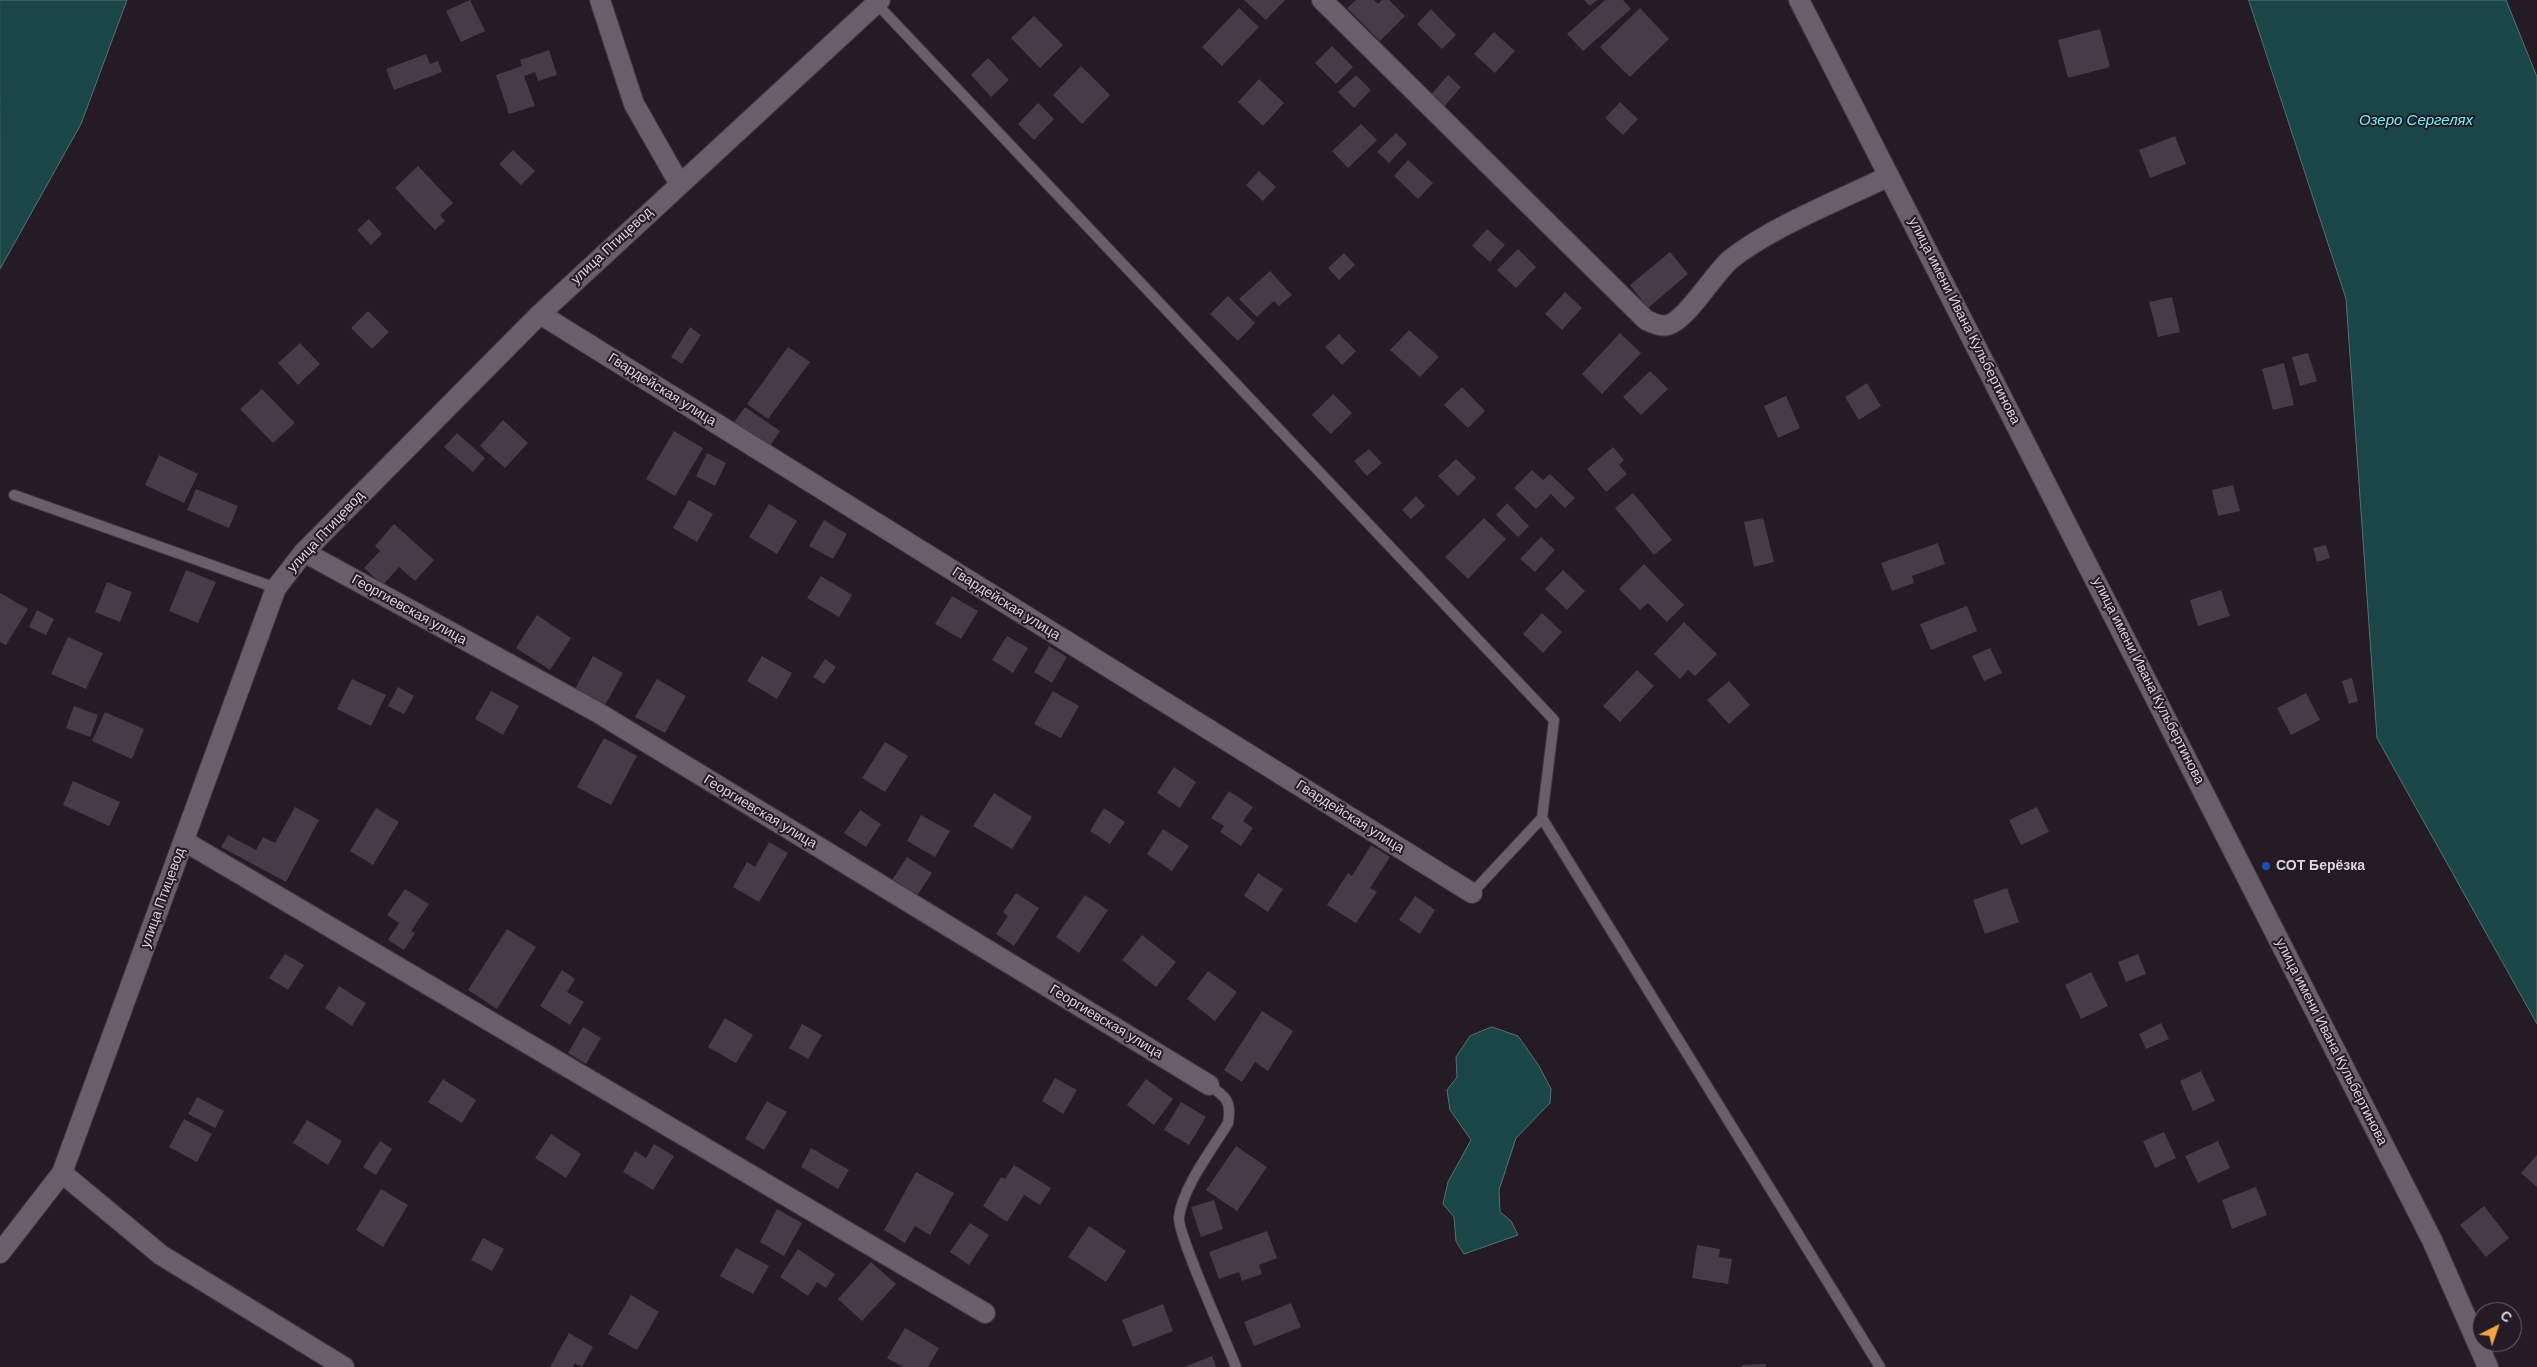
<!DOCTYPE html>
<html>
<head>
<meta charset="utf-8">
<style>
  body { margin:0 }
  #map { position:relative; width:2537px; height:1367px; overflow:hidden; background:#241b24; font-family:Arial,sans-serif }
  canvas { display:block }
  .north { position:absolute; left:2472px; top:1302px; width:50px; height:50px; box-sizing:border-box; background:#241b24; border:1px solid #6e666e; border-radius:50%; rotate:41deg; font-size:14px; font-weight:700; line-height:20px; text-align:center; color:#dcd6dc }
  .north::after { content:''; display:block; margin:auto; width:18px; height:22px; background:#f6a247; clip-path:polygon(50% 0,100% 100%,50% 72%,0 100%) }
</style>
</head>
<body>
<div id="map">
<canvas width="2537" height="1367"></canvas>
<div class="north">С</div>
</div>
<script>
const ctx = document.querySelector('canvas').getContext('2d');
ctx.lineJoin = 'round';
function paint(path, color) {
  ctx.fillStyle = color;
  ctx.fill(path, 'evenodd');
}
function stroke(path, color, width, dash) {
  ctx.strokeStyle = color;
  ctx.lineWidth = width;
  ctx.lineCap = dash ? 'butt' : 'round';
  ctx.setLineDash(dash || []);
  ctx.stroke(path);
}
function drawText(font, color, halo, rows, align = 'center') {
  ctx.font = font + ' Arial,sans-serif';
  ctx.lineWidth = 4;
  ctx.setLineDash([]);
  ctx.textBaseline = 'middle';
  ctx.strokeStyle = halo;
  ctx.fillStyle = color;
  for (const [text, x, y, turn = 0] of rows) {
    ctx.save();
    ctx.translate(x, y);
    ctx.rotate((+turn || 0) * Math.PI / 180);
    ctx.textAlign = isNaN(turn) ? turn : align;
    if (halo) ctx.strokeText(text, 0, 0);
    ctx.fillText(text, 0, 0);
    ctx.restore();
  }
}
const water = new Path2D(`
  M0,0H127L81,124L0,269Z
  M2249,0H2506L2537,77V1024L2377,738L2346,299Z
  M1492,1027L1518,1036L1539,1066L1551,1089L1550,1103L1516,1138L1499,1190L1500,1212L1511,1221L1518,1235L1464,1254L1456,1241L1454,1217L1443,1204L1448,1182L1471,1140L1450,1110L1447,1090L1457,1077L1456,1057L1470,1036Z`);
const building = new Path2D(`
  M470,0L485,31L461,42L446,11Z
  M1244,0H1285L1266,20Z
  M1356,0H1374L1378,4L1382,0H1389L1405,16L1380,41L1347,8Z
  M1584,0H1597L1590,6Z
  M1605,0H1623L1631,9L1583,51L1567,34Z
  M1239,8L1259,27L1222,66L1202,47Z
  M1640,8L1669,39L1630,77L1600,47Z
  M1431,9L1456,35L1442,49L1417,24Z
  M1034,16L1063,45L1040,68L1011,38Z
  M2100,29L2110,67L2068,78L2058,40Z
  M1494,32L1515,51L1495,73L1474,54Z
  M1332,46L1353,67L1336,84L1315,63Z
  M549,50L557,75L538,81L535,72L524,76L535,106L509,114L496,75L522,66L520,60Z
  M426,54L430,64L438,61L442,72L394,90L386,69Z
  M988,58L1009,80L991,97L971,75Z
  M1081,66L1110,95L1082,124L1053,95Z
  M1356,75L1371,90L1354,108L1338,92Z
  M1448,75L1461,87L1443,108L1430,96Z
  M1259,79L1284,103L1263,126L1238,102Z
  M1620,102L1638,119L1623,135L1605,118Z
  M1038,103L1054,119L1034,140L1018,124Z
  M1361,124L1377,140L1348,168L1332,151Z
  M1396,133L1407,144L1389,163L1377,152Z
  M2175,136L2186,164L2150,178L2139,150Z
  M513,150L535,171L521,185L499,164Z
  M1408,160L1433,183L1418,199L1394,176Z
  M418,166L453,203L440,215L445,221L435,230L395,188Z
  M1259,171L1276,187L1263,201L1246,185Z
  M369,219L382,234L371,245L357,230Z
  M1487,229L1505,245L1490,262L1472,246Z
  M1518,249L1536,267L1516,288L1497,270Z
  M1670,252L1688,274L1648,308L1630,285Z
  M1344,253L1355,265L1339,280L1328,268Z
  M1270,271L1292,295L1279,306L1274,301L1257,317L1239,299Z
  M1565,292L1582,308L1562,330L1545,314Z
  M1228,296L1255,323L1238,341L1210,314Z
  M2172,297L2180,332L2158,337L2149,302Z
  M368,311L389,332L372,349L351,328Z
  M690,327L701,335L682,364L671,357Z
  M1409,330L1439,357L1420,377L1390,350Z
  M1620,333L1641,353L1602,394L1582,374Z
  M1339,334L1356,351L1342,365L1325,347Z
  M300,343L320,364L298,385L278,363Z
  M788,347L810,362L768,419L747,404Z
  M2308,353L2317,381L2300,386L2292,357Z
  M2284,363L2294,405L2273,410L2262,369Z
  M1650,371L1668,389L1641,415L1623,397Z
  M1867,383L1881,406L1859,420L1845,397Z
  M1462,387L1485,411L1468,428L1444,405Z
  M262,389L295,423L273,443L240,409Z
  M1333,394L1352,413L1331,434L1312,415Z
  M1786,396L1800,428L1778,438L1764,406Z
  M745,407L780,431L768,449L733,424Z
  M503,420L528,443L505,468L480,446Z
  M674,431L703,448L675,496L646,479Z
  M457,433L485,458L473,472L444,447Z
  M1613,447L1624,460L1619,465L1627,474L1606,492L1587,469Z
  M1369,449L1382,463L1367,476L1354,461Z
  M707,453L726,463L715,486L696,476Z
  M159,455L198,474L184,503L145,485Z
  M1456,459L1476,478L1458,496L1438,476Z
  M1532,470L1543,480L1550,474L1575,498L1565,508L1551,494L1536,509L1514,488Z
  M2233,485L2240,511L2218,516L2212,490Z
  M196,489L238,506L229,528L187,510Z
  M1633,493L1672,540L1654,555L1615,508Z
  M1416,496L1425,506L1411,519L1402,510Z
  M689,500L713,514L697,542L673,528Z
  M1507,503L1529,526L1518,537L1496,515Z
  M769,504L797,521L777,554L749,537Z
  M1484,518L1506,539L1468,579L1445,557Z
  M1763,518L1774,562L1754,567L1744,522Z
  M824,520L847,534L833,559L809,546Z
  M394,524L434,560L415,581L399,567L383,585L364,568L380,551L375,546Z
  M1541,537L1555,550L1535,572L1520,559Z
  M1938,543L1945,564L1912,576L1914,583L1892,591L1881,563Z
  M2326,545L2330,558L2317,562L2313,548Z
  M1644,564L1684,605L1667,622L1648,603L1640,610L1619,589Z
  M186,570L216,582L198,623L169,611Z
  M1563,570L1585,591L1567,610L1545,589Z
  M821,576L852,595L839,617L807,598Z
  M107,582L132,592L120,622L95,612Z
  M2221,590L2230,616L2198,626L2190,600Z
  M0,593L28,609L6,645L0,642Z
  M952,596L978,611L961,639L935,624Z
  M1967,606L1977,631L1931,650L1920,624Z
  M37,610L54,619L46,635L29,627Z
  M1542,613L1562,632L1543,653L1523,634Z
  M537,615L571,638L550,670L516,648Z
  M1684,622L1717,654L1695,676L1688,670L1680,679L1654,654Z
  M1007,636L1028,648L1013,673L992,660Z
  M68,637L103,653L86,689L51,674Z
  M1049,646L1067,657L1052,683L1034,672Z
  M1990,648L2002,673L1984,681L1972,656Z
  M593,656L623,673L605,705L575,689Z
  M762,656L792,673L777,699L747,681Z
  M825,659L836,667L824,684L813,677Z
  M1637,670L1654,686L1620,722L1603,706Z
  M2352,678L2358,701L2349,704L2342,681Z
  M352,679L386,695L371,726L337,709Z
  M657,679L686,696L665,733L635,717Z
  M1729,681L1750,705L1729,724L1707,700Z
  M398,687L414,696L404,714L388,706Z
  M491,691L519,706L503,735L475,719Z
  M1053,691L1079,706L1061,738L1034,724Z
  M2306,693L2320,720L2291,735L2277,708Z
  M74,706L98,715L90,737L66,728Z
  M105,712L144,729L132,759L92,741Z
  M604,738L637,756L611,805L577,787Z
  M885,742L908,756L885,792L862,778Z
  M1174,767L1196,782L1180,808L1157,793Z
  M73,781L120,802L109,826L63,805Z
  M1229,791L1253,807L1243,821L1253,828L1241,846L1220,832L1224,826L1211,818Z
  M994,793L1032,817L1012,849L973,826Z
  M295,807L319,820L286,882L221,847L228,835L256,850L263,837L275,843Z
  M2037,807L2049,832L2021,845L2009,820Z
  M376,808L399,822L373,865L350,851Z
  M1104,808L1125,822L1110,844L1090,831Z
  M860,810L881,824L866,847L844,833Z
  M921,815L950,831L935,857L907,841Z
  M1163,829L1189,846L1172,871L1147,854Z
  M769,842L788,853L759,902L733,887L747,862L755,867Z
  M1371,845L1390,857L1370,888L1377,892L1356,923L1327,905L1348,873L1352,876Z
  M907,857L932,873L916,897L892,880Z
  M1258,873L1283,889L1268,912L1244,896Z
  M2007,888L2019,922L1985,934L1973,900Z
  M405,889L429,904L411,931L415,933L404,950L388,940L399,923L387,915Z
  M1016,893L1039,908L1014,946L996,934L1008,916L1003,912Z
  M1085,895L1108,910L1079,953L1056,937Z
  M1415,896L1435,910L1420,934L1399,920Z
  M507,929L536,947L497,1009L468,990Z
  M1142,935L1176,962L1156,987L1122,960Z
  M285,954L304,965L288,990L269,978Z
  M2138,954L2146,974L2126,982L2118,962Z
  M562,970L575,979L567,992L584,1002L570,1025L540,1006Z
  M1208,971L1237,992L1215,1021L1187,999Z
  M2091,972L2108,1006L2081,1019L2065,985Z
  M339,986L366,1003L352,1026L325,1008Z
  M1262,1011L1293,1031L1268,1071L1255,1062L1242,1082L1224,1070Z
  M725,1018L753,1035L736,1063L708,1047Z
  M2161,1023L2169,1039L2146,1049L2139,1034Z
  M802,1024L822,1035L808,1059L789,1048Z
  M583,1027L601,1038L586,1064L568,1053Z
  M2201,1071L2215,1101L2193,1111L2180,1081Z
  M1055,1078L1077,1090L1063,1114L1042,1101Z
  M443,1079L476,1100L462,1123L428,1102Z
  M1146,1079L1173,1099L1154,1125L1127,1105Z
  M197,1097L224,1111L215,1128L188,1114Z
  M767,1101L787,1112L764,1150L745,1139Z
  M1181,1102L1206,1117L1189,1145L1164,1130Z
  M184,1119L212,1134L197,1162L169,1147Z
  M307,1120L342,1141L328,1165L293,1143Z
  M2164,1132L2176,1158L2155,1168L2143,1141Z
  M551,1134L581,1154L566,1178L535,1158Z
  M380,1141L392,1149L376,1175L363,1167Z
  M2218,1141L2230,1168L2198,1183L2185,1156Z
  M654,1144L674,1156L653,1190L623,1172L635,1151L646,1158Z
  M1236,1146L1267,1167L1237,1211L1206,1190Z
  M811,1148L849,1170L838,1189L801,1167Z
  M2537,1155V1187L2521,1173Z
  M1014,1165L1051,1188L1040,1205L1024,1195L1007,1222L983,1206L1001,1177L1005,1179Z
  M916,1172L954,1193L930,1235L915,1226L905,1243L884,1230Z
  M2256,1187L2267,1215L2232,1229L2222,1200Z
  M381,1189L408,1205L383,1247L356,1230Z
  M1214,1200L1223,1229L1201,1237L1191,1207Z
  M2484,1206L2509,1238L2486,1257L2460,1225Z
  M777,1209L802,1223L784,1256L760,1242Z
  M970,1223L989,1235L969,1265L950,1252Z
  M1089,1226L1126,1251L1106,1282L1068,1257Z
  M1267,1231L1277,1258L1259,1265L1262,1274L1242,1281L1239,1272L1219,1279L1209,1252Z
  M483,1238L504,1249L492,1271L471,1260Z
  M1697,1245L1720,1249L1719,1257L1732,1259L1728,1284L1692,1278Z
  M736,1248L769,1266L753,1294L720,1276Z
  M798,1249L835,1274L826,1288L817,1282L808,1296L780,1277Z
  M871,1262L896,1284L862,1321L838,1299Z
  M631,1295L659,1312L637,1350L608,1334Z
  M1291,1303L1301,1327L1254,1346L1244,1322Z
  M1163,1304L1173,1331L1133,1347L1122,1320Z
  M905,1328L939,1348L928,1367H903L887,1358Z
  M569,1333L593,1347L582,1367L575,1363L573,1367H550Z
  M1212,1356L1216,1367H1184Z
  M1766,1364V1367H1742V1365Z`);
const lane = new Path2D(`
  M876,3L1554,720L1542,818L1880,1367
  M14,495L276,588
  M1472,893L1542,818
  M1209,1085C1226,1097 1232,1101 1228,1123C1212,1150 1183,1186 1179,1217C1177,1234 1227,1343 1236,1367`);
const street = new Path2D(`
  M600,0L634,104L679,183
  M1322,0L1646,320C1653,323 1660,327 1668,325C1687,320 1714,273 1731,259C1773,226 1840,200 1889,176
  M1799,0L2432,1240L2488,1367
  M540,314L1472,893
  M304,552L597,712L1209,1085
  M184,841L985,1313
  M62,1173L161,1255L344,1367
  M0,1253L62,1173L276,588L304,552L540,314L880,0`);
const markers = [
  [2266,866,5,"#1a4fb4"]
];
const streetNames = [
  ["улица Птицевод",612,246,-43],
  ["улица имени Ивана Кульбертинова",1964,321,63],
  ["Гвардейская улица",662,390,32],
  ["улица Птицевод",326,532,-47],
  ["Гвардейская улица",1006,604,32],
  ["Георгиевская улица",409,610,29],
  ["улица имени Ивана Кульбертинова",2148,681,63],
  ["Георгиевская улица",760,812,31],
  ["Гвардейская улица",1350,817,32],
  ["улица Птицевод",163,898,-70],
  ["Георгиевская улица",1106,1022,31],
  ["улица имени Ивана Кульбертинова",2331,1042,63]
];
const poiNames = [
  ["СОТ Берёзка",2276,866]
];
const waterNames = [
  ["Озеро Сергелях",2416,121]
];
paint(water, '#1b4648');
stroke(water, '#557174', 1);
paint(building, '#463b46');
stroke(lane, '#3f383f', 12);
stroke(street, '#3f383f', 22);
stroke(lane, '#695e69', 10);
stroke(street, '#695e69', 20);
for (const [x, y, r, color] of markers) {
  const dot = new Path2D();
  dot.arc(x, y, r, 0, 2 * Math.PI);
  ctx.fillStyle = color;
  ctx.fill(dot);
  stroke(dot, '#241b24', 2);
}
drawText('14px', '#dcd6dc', '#241b24', streetNames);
drawText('bold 14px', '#dcd6dc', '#241b24', poiNames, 'left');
drawText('italic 15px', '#6bf5fa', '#241b24', waterNames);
</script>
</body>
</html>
